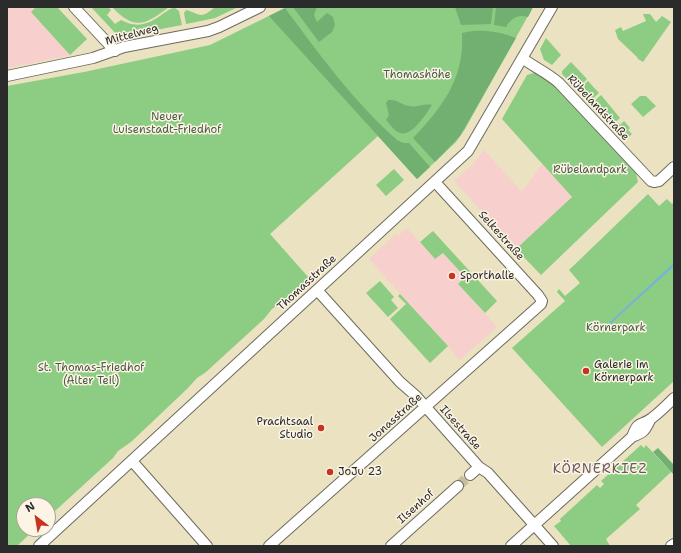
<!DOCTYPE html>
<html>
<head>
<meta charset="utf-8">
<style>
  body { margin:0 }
  #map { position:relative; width:681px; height:553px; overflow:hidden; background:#eae2c0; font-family:"Shantell Sans",sans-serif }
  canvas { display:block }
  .frame { position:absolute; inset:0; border:8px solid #2b2b2b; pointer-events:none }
  .north { position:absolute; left:16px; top:497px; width:40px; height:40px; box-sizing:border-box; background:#fcf5e5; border:1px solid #a8a49b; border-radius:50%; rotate:329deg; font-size:11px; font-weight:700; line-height:16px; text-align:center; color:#2b2b2b }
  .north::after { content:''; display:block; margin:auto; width:14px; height:18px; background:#c8321e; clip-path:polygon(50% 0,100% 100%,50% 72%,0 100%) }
</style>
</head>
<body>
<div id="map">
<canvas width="681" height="553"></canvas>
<div class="frame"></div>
<div class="north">N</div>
</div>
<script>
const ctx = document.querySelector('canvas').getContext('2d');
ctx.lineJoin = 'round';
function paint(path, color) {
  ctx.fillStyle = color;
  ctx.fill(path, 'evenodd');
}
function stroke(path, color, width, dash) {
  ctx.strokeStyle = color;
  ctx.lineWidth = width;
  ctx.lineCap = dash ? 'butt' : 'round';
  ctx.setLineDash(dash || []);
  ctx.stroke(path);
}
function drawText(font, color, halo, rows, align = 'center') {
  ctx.font = font + ' "Shantell Sans",sans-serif';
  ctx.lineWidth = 3;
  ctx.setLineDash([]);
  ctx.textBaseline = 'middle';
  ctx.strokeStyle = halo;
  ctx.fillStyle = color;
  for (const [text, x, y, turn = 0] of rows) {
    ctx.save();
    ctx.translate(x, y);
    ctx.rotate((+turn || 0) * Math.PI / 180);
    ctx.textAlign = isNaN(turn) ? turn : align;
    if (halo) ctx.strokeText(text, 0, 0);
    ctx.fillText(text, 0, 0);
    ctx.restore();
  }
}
const built = new Path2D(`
  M7,7H57L87,39L67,56L7,68Z
  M484,150L522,192L542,164L572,197L516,249L454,181L473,164Z
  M407,228L435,259L443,253L465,277L458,284L497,327L460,360L369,259L390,239L396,234L398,236Z`);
const green = new Path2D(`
  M36,7H57L87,39L70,55L31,12Z
  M91,7H108L111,10L107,15L115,24L121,20C137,29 150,24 164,13C168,11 170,8 175,8L179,11L182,25L119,37Z
  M112,7H169C145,25 135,31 112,7Z
  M215,7H238L215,18L186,24L184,13L186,10C201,14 200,20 215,7Z
  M287,7H533L465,129L456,142L417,179L378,136L270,234L309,278L282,302L272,309L264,319L206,372L197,378L188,388L131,442L118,451L113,458L55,511L48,515V505H24V529H35L17,546H7V86L84,72L210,45Z
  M643,14H650L656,22L662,16L671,22L643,62L638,59L637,57L618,39L615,30L621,27L623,31L646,21Z
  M546,38L561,55L552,65L544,60L540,49Z
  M571,62L587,79L577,89L562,74V71Z
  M537,72L556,86L636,173L638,182L541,275L516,249L572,197L502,119L527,75Z
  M588,81L599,93L589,102L578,90Z
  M601,95L620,118L611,126L591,104Z
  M640,96H646L656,106L643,117L631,104Z
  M624,121L630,128L628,130L632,134L625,140L613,128L619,123L620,125Z
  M394,169L404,180L386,196L376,185Z
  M648,194L659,206L667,199L672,204L674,202V381L602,447L512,348L565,301L557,292L559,289L565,296L580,283L569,270Z
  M433,231L497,301L485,313L458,284L465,277L443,253L435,259L420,242Z
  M380,281L394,297L391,300L398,308L388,317L366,293Z
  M400,294L448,346L430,363L390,319L406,304L398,296Z
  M641,445L644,448L646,445L671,472L636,505L640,509L606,539L610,546H571L554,526L561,521L560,519L597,485L600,488L604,484L601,481Z`);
const forest = new Path2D(`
  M293,7H317L314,15L317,22L327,13L333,17L335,25L332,32L319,42Z
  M455,7H493L491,24L461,25Z
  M496,7H533L528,17C517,14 511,19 506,27L494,25Z
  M285,8C319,54 354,102 397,140L403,143H409L430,167L417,179L269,16Z
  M472,31C487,30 501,32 516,38L460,136L435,162L413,138C443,107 465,77 462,33Z
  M388,100C398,99 401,105 409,106C417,108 424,103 432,105C426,114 412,137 400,133C394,131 390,124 386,120L389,115L386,103Z
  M658,448L674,465V475L653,452Z`);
const water = new Path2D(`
  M674,263V266L610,324L609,323Z`);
const minorTunnel = new Path2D(`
  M458,486L470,475`);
const minor = new Path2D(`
  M74,7L115,51
  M522,58C534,67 548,73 559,83L651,181L654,182L659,181L674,167
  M7,76L93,58L124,47L208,31L219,27L260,7
  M317,290L400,382L416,396L479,467L488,473L553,546
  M632,437C639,418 641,427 652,418C660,412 667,405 674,398
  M132,461L207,546
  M470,475L479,467
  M39,546L468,151L552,7
  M269,546L541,304L542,301L538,295L435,182
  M391,546L458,486
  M511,546L632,437C644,432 645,431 650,420
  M671,546L674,544`);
const markers = [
  [452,276,4,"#c8321e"],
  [586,371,4,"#c8321e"],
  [321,428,4,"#c8321e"],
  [330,472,4,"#c8321e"]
];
const streetNames = [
  ["Mittelweg",132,35,-15],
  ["Rübelandstraße",598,108,47],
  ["Selkestraße",501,236,48],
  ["Thomasstraße",307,283,-43],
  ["Jonasstraße",396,418,-42],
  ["Ilsestraße",460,428,48],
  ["Ilsenhof",416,507,-42]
];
const parkNames = [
  ["Thomashöhe",417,75],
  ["Neuer",167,117],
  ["Luisenstadt-Friedhof",167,130],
  ["Rübelandpark",590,170],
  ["Körnerpark",616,328],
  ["St. Thomas-Friedhof",91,368],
  ["(Alter Teil)",91,381]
];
const poiNames = [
  ["Sporthalle",460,276],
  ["Galerie im",594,365],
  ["Körnerpark",594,378],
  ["Prachtsaal",313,422,"right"],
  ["Studio",313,435,"right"],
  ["JoJu 23",338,472]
];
const quarterNames = [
  ["KÖRNERKIEZ",600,470]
];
paint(built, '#f7d0cd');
paint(green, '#8dcc83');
paint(forest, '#72b071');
paint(water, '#74afe5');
stroke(minorTunnel, '#c4bda2', 10, [10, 5]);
stroke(minor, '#6e6b5f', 12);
stroke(minor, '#fff', 10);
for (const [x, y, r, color] of markers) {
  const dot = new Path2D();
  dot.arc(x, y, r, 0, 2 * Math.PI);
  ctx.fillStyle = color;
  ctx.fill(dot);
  stroke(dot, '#fcf5e5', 1.5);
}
drawText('11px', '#2b2b2b', '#fcf5e5', streetNames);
drawText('11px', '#485b45', '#fcf5e5', parkNames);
drawText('11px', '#2b2b2b', '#fcf5e5', poiNames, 'left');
ctx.letterSpacing = '1px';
drawText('13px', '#69575d', '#fcf5e5', quarterNames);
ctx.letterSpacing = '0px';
</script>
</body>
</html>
